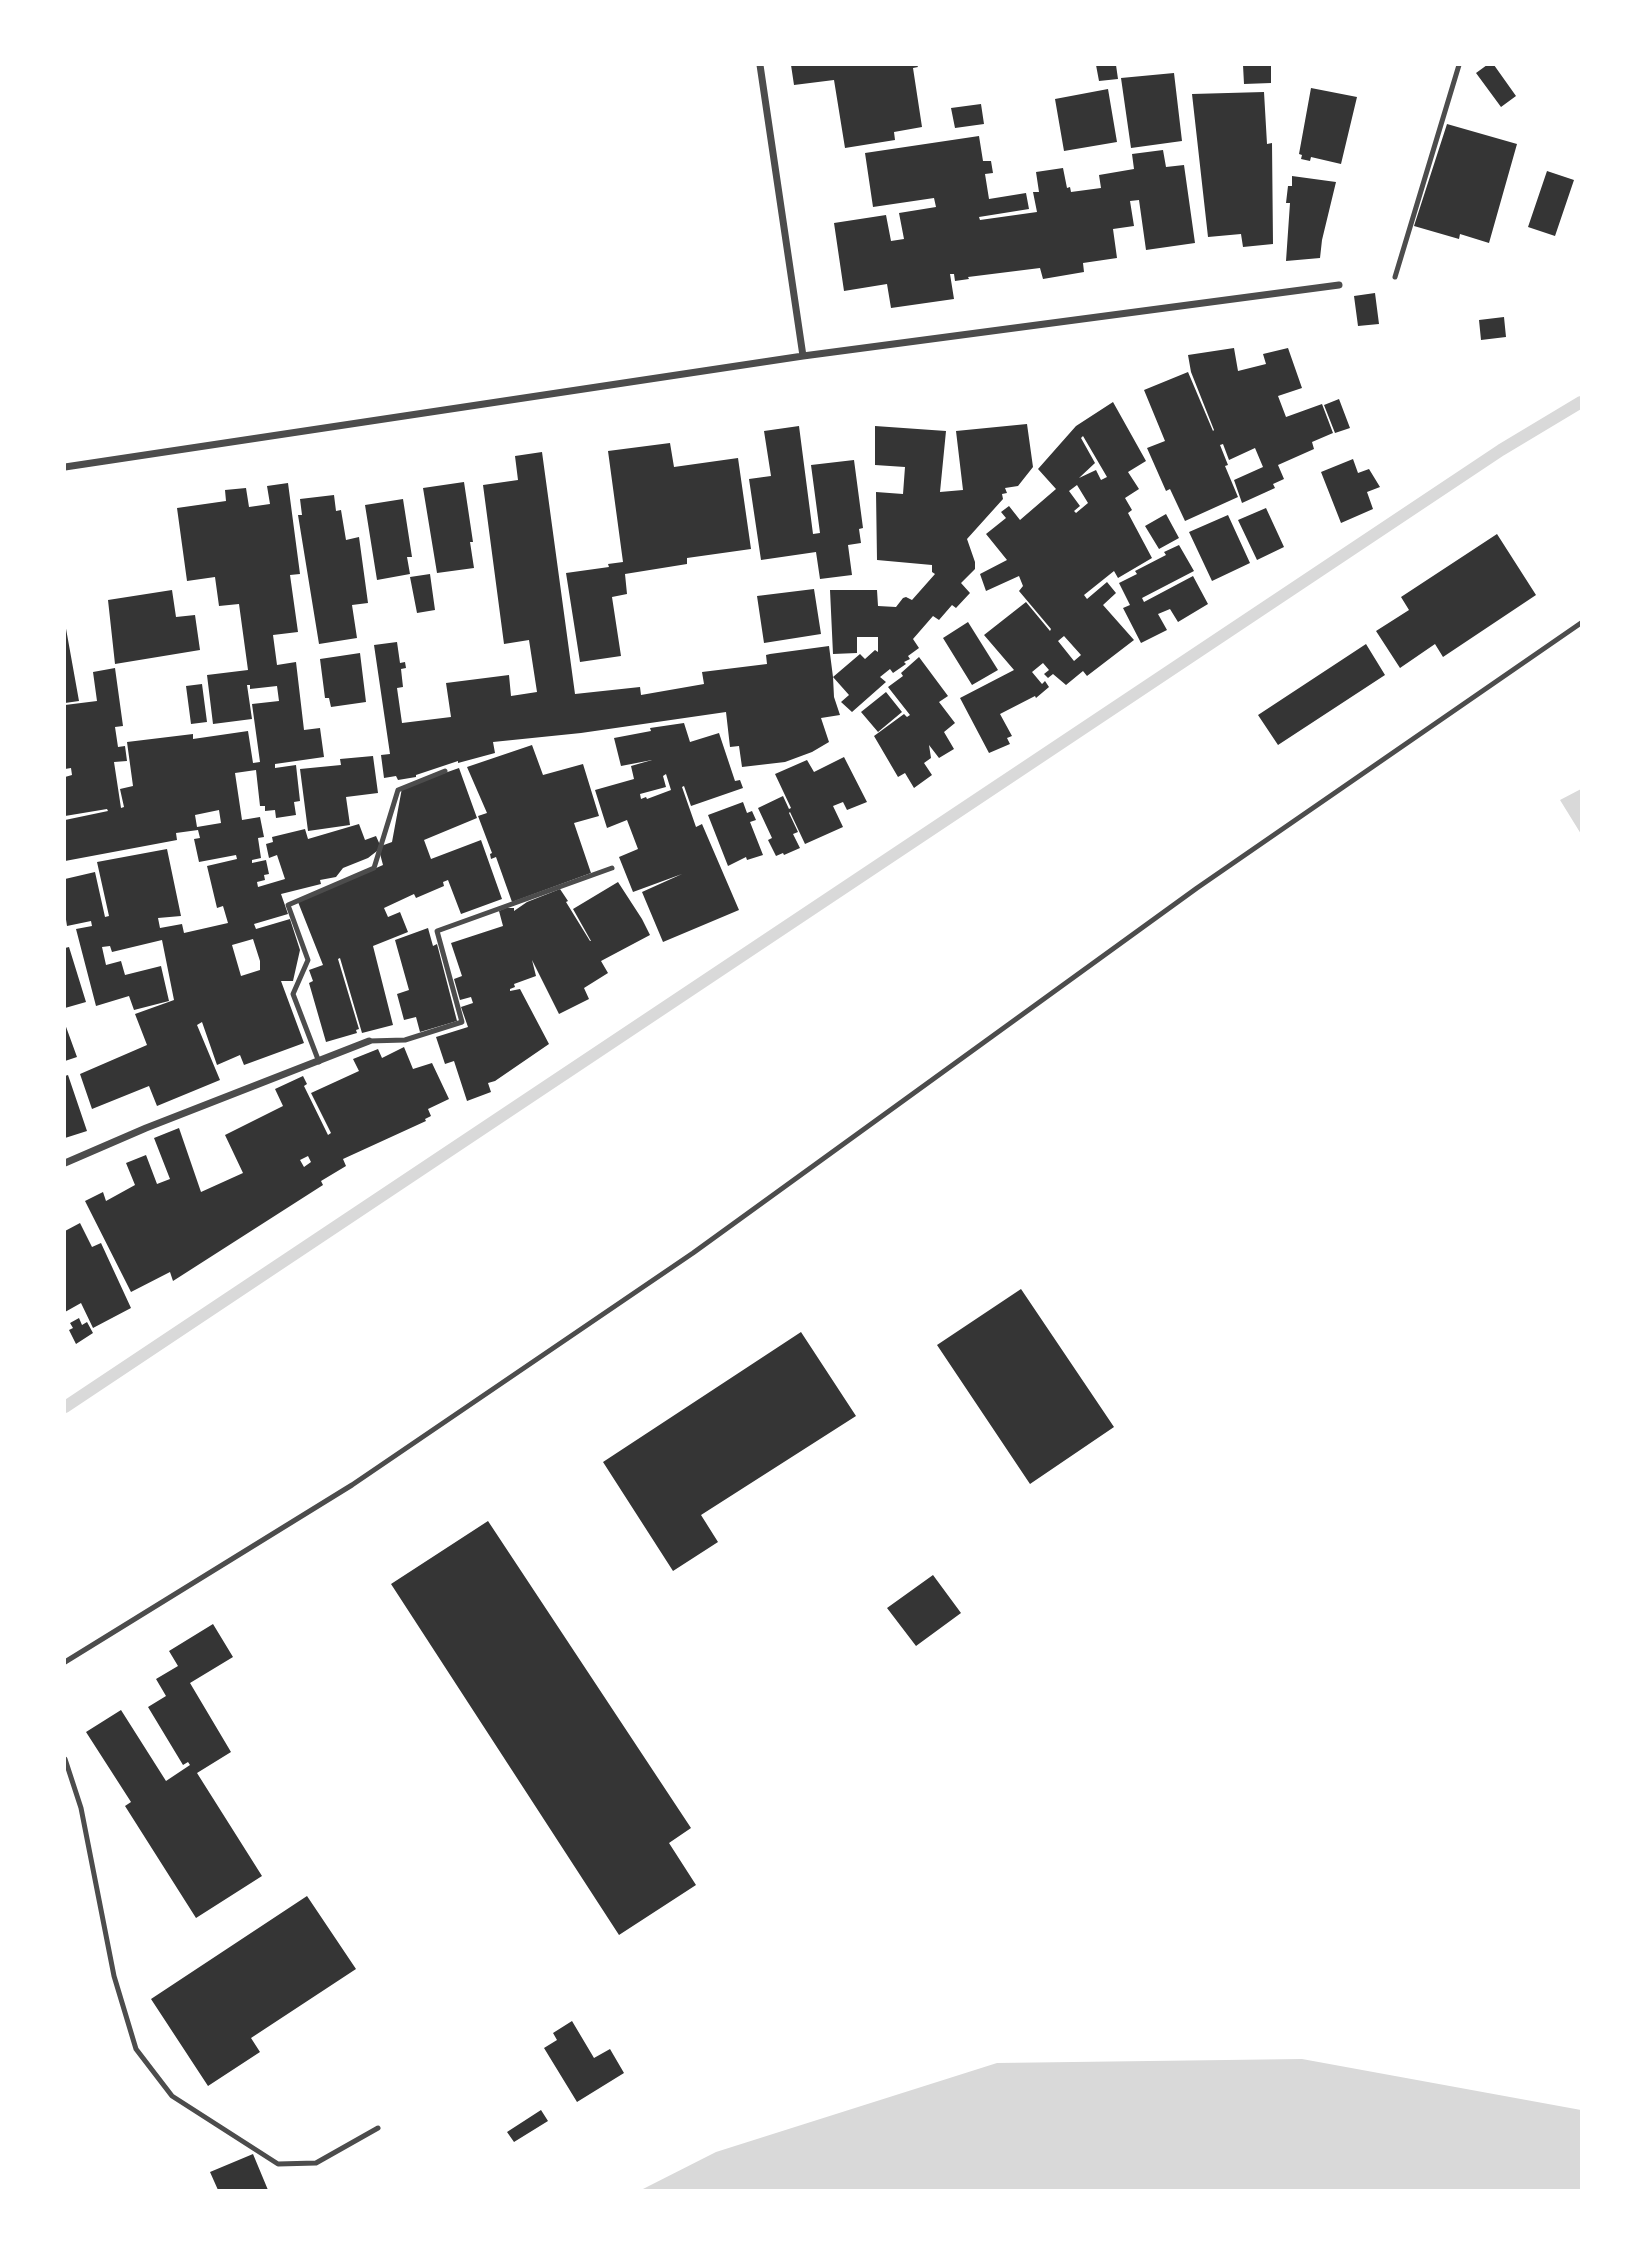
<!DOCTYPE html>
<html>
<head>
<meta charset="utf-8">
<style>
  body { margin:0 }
  #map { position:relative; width:1646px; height:2255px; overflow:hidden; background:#fff; font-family:Mulish,sans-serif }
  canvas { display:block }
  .frame { position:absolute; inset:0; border:66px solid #fff; pointer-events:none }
</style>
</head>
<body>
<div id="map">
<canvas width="1646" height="2255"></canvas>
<div class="frame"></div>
</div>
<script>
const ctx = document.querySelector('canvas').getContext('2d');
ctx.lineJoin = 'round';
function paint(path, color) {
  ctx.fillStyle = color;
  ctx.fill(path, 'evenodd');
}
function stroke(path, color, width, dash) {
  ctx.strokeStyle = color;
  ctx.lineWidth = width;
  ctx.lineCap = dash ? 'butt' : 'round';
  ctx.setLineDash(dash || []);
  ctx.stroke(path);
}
const water = new Path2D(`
  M1581,789V834L1560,800Z
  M1302,2059L1581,2110V2190H641L716,2152L997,2063Z`);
const stream = new Path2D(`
  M65,1407L1501,450L1581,402`);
const building = new Path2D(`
  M791,65H917L918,67L913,68L922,127L894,132L895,140L845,148L834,80L794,85Z
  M1096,65H1116L1118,79L1099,81Z
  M1243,65H1271V83L1244,84Z
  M1487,65H1494L1516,96L1501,107L1476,73Z
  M1174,73L1182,141L1131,148L1121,78Z
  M1311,88L1357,97L1341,164L1311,157L1310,161L1301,159L1302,155L1299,154Z
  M1108,89L1117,142L1064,151L1055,99Z
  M1264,92L1267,144L1272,143L1273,244L1243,247L1241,234L1208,237L1192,94Z
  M981,104L984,124L955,128L951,108Z
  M1447,124L1517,144L1489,243L1460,234L1459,239L1414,226Z
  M979,136L983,161H991L993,173L985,174L989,199L1026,193L1029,209L979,217L980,220L1037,212L1033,192H1039L1036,172L1063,168L1067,188L1070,187L1071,192L1101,188L1099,175L1134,169L1132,154L1163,150L1166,167L1184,165L1195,243L1146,250L1139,200L1130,201L1134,226L1113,229L1117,258L1083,263L1084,272L1043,279L1040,268L968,277L969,279L955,281L954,274H950L954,299L891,308L887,284L844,291L834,223L886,215L891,241L904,239L899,213L936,207L934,198L873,207L865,153Z
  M1547,171L1574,180L1555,236L1528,227Z
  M1292,176L1336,182L1322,240L1320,258L1286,261L1290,203H1286L1288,186H1292Z
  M1375,293L1379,324L1358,326L1354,296Z
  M1504,317L1506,337L1481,340L1479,320Z
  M1234,348L1238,371L1266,364L1263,354L1288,348L1302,388L1278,396L1286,417L1322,404L1333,433L1312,442L1314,449L1278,465L1284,479L1273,484L1275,488L1242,503L1234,480L1263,467L1255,448L1229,460L1223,444L1220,445L1228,465L1225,466L1238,497L1185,521L1170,489L1166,491L1147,448L1165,441L1144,390L1188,372L1213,431L1214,430L1191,372L1188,355Z
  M1339,399L1350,428L1335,433L1324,405Z
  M1113,402L1146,461L1128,472L1139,489L1125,498L1132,510L1128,513L1152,558L1118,578L1114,571L1084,595L1087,599L1107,582L1116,593L1103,605L1134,640L1087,676L1083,671L1066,685L1053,674L1048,678L1044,674L1049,670L1043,663L1032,672L1042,684L1045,681L1049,687L1036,698L1035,696L1000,714L1012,736L1007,738L1010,744L989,753L960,698L1014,670L984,635L1026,602L1050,631L1051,629L1019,591L1023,586L1019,576L986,591L980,574L1007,560L986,534L1006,518L1001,512L1009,506L1020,520L1056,489L1038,469L1076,426ZM1083,436L1107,477L1101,480L1096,470L1079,478L1095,463L1081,438ZM1077,485L1088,503L1076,513L1074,511L1080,506L1069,491ZM1064,636L1081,655L1074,661L1058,641Z
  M1027,424L1033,467L1018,486L1005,488L1007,493L1002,494L1003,499L967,539L975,562V569L961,583L970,593L956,608L952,605L939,620L933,616L913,639L919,648L908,656L910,659L904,662L906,664L893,673L890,669L880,677L886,682L852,712L841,702L849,695L833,677L834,697L840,715L821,718L829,742L812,752L785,762L742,767L739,746L730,747L726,712L581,733L493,742L495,753L458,763V761L416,775V777L398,780L396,776L384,778L381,755L390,754L374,645L397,642L400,663L405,662L406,668L401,669L403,687L397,688L402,723L451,717L446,683L509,675L511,696L537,692L529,640L504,644L483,485L518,480L515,456L542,452L575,694L640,687L641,695L704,684L702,672L767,664L766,655L770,654L829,646L833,677L860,654L865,659L875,650L878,652V637H857V653L833,654L830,590H877L878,606L896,607L903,598L906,597L912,600L935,574L932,572V565L877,560L876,492L903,494L905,467L875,465V426L946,431L940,492L963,490L956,431Z
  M799,426L813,534L820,533L811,465L854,460L863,528L859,529L861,543L848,545L852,575L820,579L816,552L761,560L749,479L771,476L764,431Z
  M670,443L674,467L738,458L751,549L687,558V564L625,574L627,594L612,597L621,656L580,662L566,573L609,567L608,564L623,562L608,451Z
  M1353,459L1358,473L1369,469L1380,487L1367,492L1373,509L1341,523L1321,472Z
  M464,482L473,542H470L474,568L437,573L423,488Z
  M288,483L300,574L290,575L298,632L273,635L277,665L296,662L304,730L320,728L324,757L275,764V768L296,765L300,801L294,802L296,815L276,818L275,810L265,811V806H260L256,770L235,773L242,820L260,817L264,837L258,838L261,858L252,860V863L266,860L269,874L264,875L265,880L257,882L258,887L285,879L277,855L269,858L266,844L273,842L272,837L305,829L308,839L359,824L365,840L376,836L380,845L377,851L368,858L343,868L336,877L320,880L321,884L281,894L288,914L254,924L256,929L290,919L300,950L293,981H281L304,1043L244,1065L240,1055L217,1065L202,1022L197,1025L220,1080L157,1106L149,1086L92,1109L80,1074L147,1045L135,1014L174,1000L162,940L112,952L110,946L102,947L106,965L121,961L125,975L161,966L169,1001L134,1010L129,996L96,1006L76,929L92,926L91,921L67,926L65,913V879L95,872L105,917L109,916L97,862L167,849L181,916L158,918L160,928L182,924L184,933L228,923L223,906L217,908L207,866L237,859L236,855L199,862L194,839L200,838L198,830L176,833L177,840L65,861V820L108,811L107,809L65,816V777L72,775L71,768L65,769V705L97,701L93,672L115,668L123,726L115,727L118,747L125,746L127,761L114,762L121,808L124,807L120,789L133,786L127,742L193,734V739L248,731L253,763L260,762L252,704L279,701L277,686L250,689V685H247L252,719L213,724L207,675L248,670L239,604L219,606L215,577L187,581L177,508L226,501L225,490L246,488L249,507L270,504L267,486ZM219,810L221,823L197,827L195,815ZM253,939L260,961V970L241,976L232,945Z
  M334,495L336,511L341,510L346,540L359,537L368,603L352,605L357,638L319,644L298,515H302L300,499Z
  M403,499L412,557H407L410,574L377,580L365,505Z
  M1266,508L1284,547L1257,560L1238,520Z
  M1166,514L1179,538L1159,549L1145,526Z
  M1228,515L1250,563L1212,581L1189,532Z
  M1497,534L1536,595L1443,657L1435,644L1400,668L1376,631L1409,610L1401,597Z
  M1179,545L1194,571L1142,598L1144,602L1193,576L1208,604L1178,622L1170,609L1158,614L1167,630L1141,643L1123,608L1130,605L1119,583L1137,574L1135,571L1166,555L1164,552Z
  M430,574L435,610L417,613L410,577Z
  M814,589L821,634L764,643L757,596Z
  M172,590L176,617L195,615L200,650L115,664L108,600Z
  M968,622L998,670L972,685L943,638Z
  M65,623L79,701L65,703Z
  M1366,644L1385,675L1278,745L1258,715Z
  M360,653L366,702L331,707L329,698H325L320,659Z
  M919,657L948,696L939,702L955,723L944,732L954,749L939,758L929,745L931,758L924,763L932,775L914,788L905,773L898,777L874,736L904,714L907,717L910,715L888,687L903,676L901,673Z
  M202,684L207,722L191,724L186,686Z
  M886,692L902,712L878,732L861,712Z
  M684,723L690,742L719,733L735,781L740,780L743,788L691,806L684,786L682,787L696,827L702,824L739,910L663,942L642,892L682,874L633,892L619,857L638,849L627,820L607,828L595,790L634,779L631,766L652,760L621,766L614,738L651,731L650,728ZM666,774L671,790L647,799L646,797L641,799L640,794L666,787L663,776Z
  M532,745L543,775L583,764L599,816L574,823L591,873L512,902L496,857L491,859L490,854L492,853L478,816L487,813L467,767Z
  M373,756L378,793L346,797L350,825L308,831L300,769L341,765L340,759Z
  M844,757L867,802L847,810L843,802L833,806L843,827L805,844L790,812L789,813L798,832L793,834L800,848L784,855L783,853L776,856L768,840L772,838L758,808L783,796L789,809L791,808L775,774L807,760L814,772Z
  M459,768L477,818L424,840L431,859L481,840L502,899L461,914L448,880L443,882L444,886L416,898L414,894L384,908L388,917L400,912L408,932L373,946L393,1025L362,1033L340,958L338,959L359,1029L356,1030L357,1033L326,1042L309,983L313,981L309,970L323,965L298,902L383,865L379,850L381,846L392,842L402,788Z
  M743,802L747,813L752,811L756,820L750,822L763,855L747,860L746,857L728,866L708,815Z
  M618,882L642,919L650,935L601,961L608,973L584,988L589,999L559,1014L532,960L536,976L514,984L515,987L510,989V991L520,989L549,1044L495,1081L488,1083L491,1092L467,1101L454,1061L445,1064L436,1037L468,1027L461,1007L473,1003L471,997L460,1000L454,979L462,976L451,943L503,926L499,911L506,908H514V911L527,902L560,889L568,901L566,902L590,941H591L573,909Z
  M428,928L433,946L437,944L457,1021L420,1032L416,1017L404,1020L397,994L409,990L395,940Z
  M69,947L86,1002L65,1008V948Z
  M65,1024L77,1057L65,1061Z
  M404,1047L413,1069L432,1063L449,1099L428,1109L431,1116L425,1119L426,1121L343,1159L346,1166L321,1181L323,1185L173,1281L170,1272L131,1292L85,1201L103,1192L106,1201L135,1185L126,1163L146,1155L157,1184L170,1179L154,1138L179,1128L201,1192L243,1173L225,1135L283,1106L275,1089L303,1076L307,1084L304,1086L328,1135L331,1133L311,1093L359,1071L353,1059L378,1049L382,1058ZM308,1156L311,1162L304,1167L300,1160Z
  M68,1075L87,1131L65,1138V1076Z
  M80,1223L92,1247L101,1243L131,1308L93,1328L81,1303L65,1312V1231Z
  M1021,1289L1114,1427L1030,1484L937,1345Z
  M79,1318L82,1325L87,1322L93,1333L76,1344L69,1330L73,1328L70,1323Z
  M801,1332L856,1416L701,1515L718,1542L673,1571L603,1462Z
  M488,1521L691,1828L669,1843L696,1885L619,1935L391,1584Z
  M933,1575L961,1613L916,1646L887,1608Z
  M213,1624L233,1657L190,1683L231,1752L197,1773L262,1876L196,1918L125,1806L131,1802L86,1732L121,1710L166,1781L190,1765L188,1762L183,1765L148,1707L166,1696L156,1679L178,1666L169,1651Z
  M307,1896L356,1969L251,2038L260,2052L208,2086L151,1999Z
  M572,2021L594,2058L610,2049L624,2073L577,2102L544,2048L557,2040L553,2033Z
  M541,2110L548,2121L514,2142L507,2132Z
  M253,2154L268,2190H218L210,2172Z`);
const service = new Path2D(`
  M1395,277L1459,65
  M369,1041L405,1040L462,1022L437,931L612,868
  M319,1062L293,994L308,960L288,905L374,868L398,790L445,771
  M65,1662L352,1485L693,1253L1197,888L1581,623
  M65,1759L81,1808L114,1976L136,2049L172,2096L278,2164L316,2163L378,2128`);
const minor = new Path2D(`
  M760,65L803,356
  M65,467L803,356L1339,285
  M65,1163L146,1128L369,1041`);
paint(water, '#d9d9d9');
stroke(stream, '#d9d9d9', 12);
paint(building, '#353535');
stroke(service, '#4c4c4c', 5);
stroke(minor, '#4c4c4c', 7);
</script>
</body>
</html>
